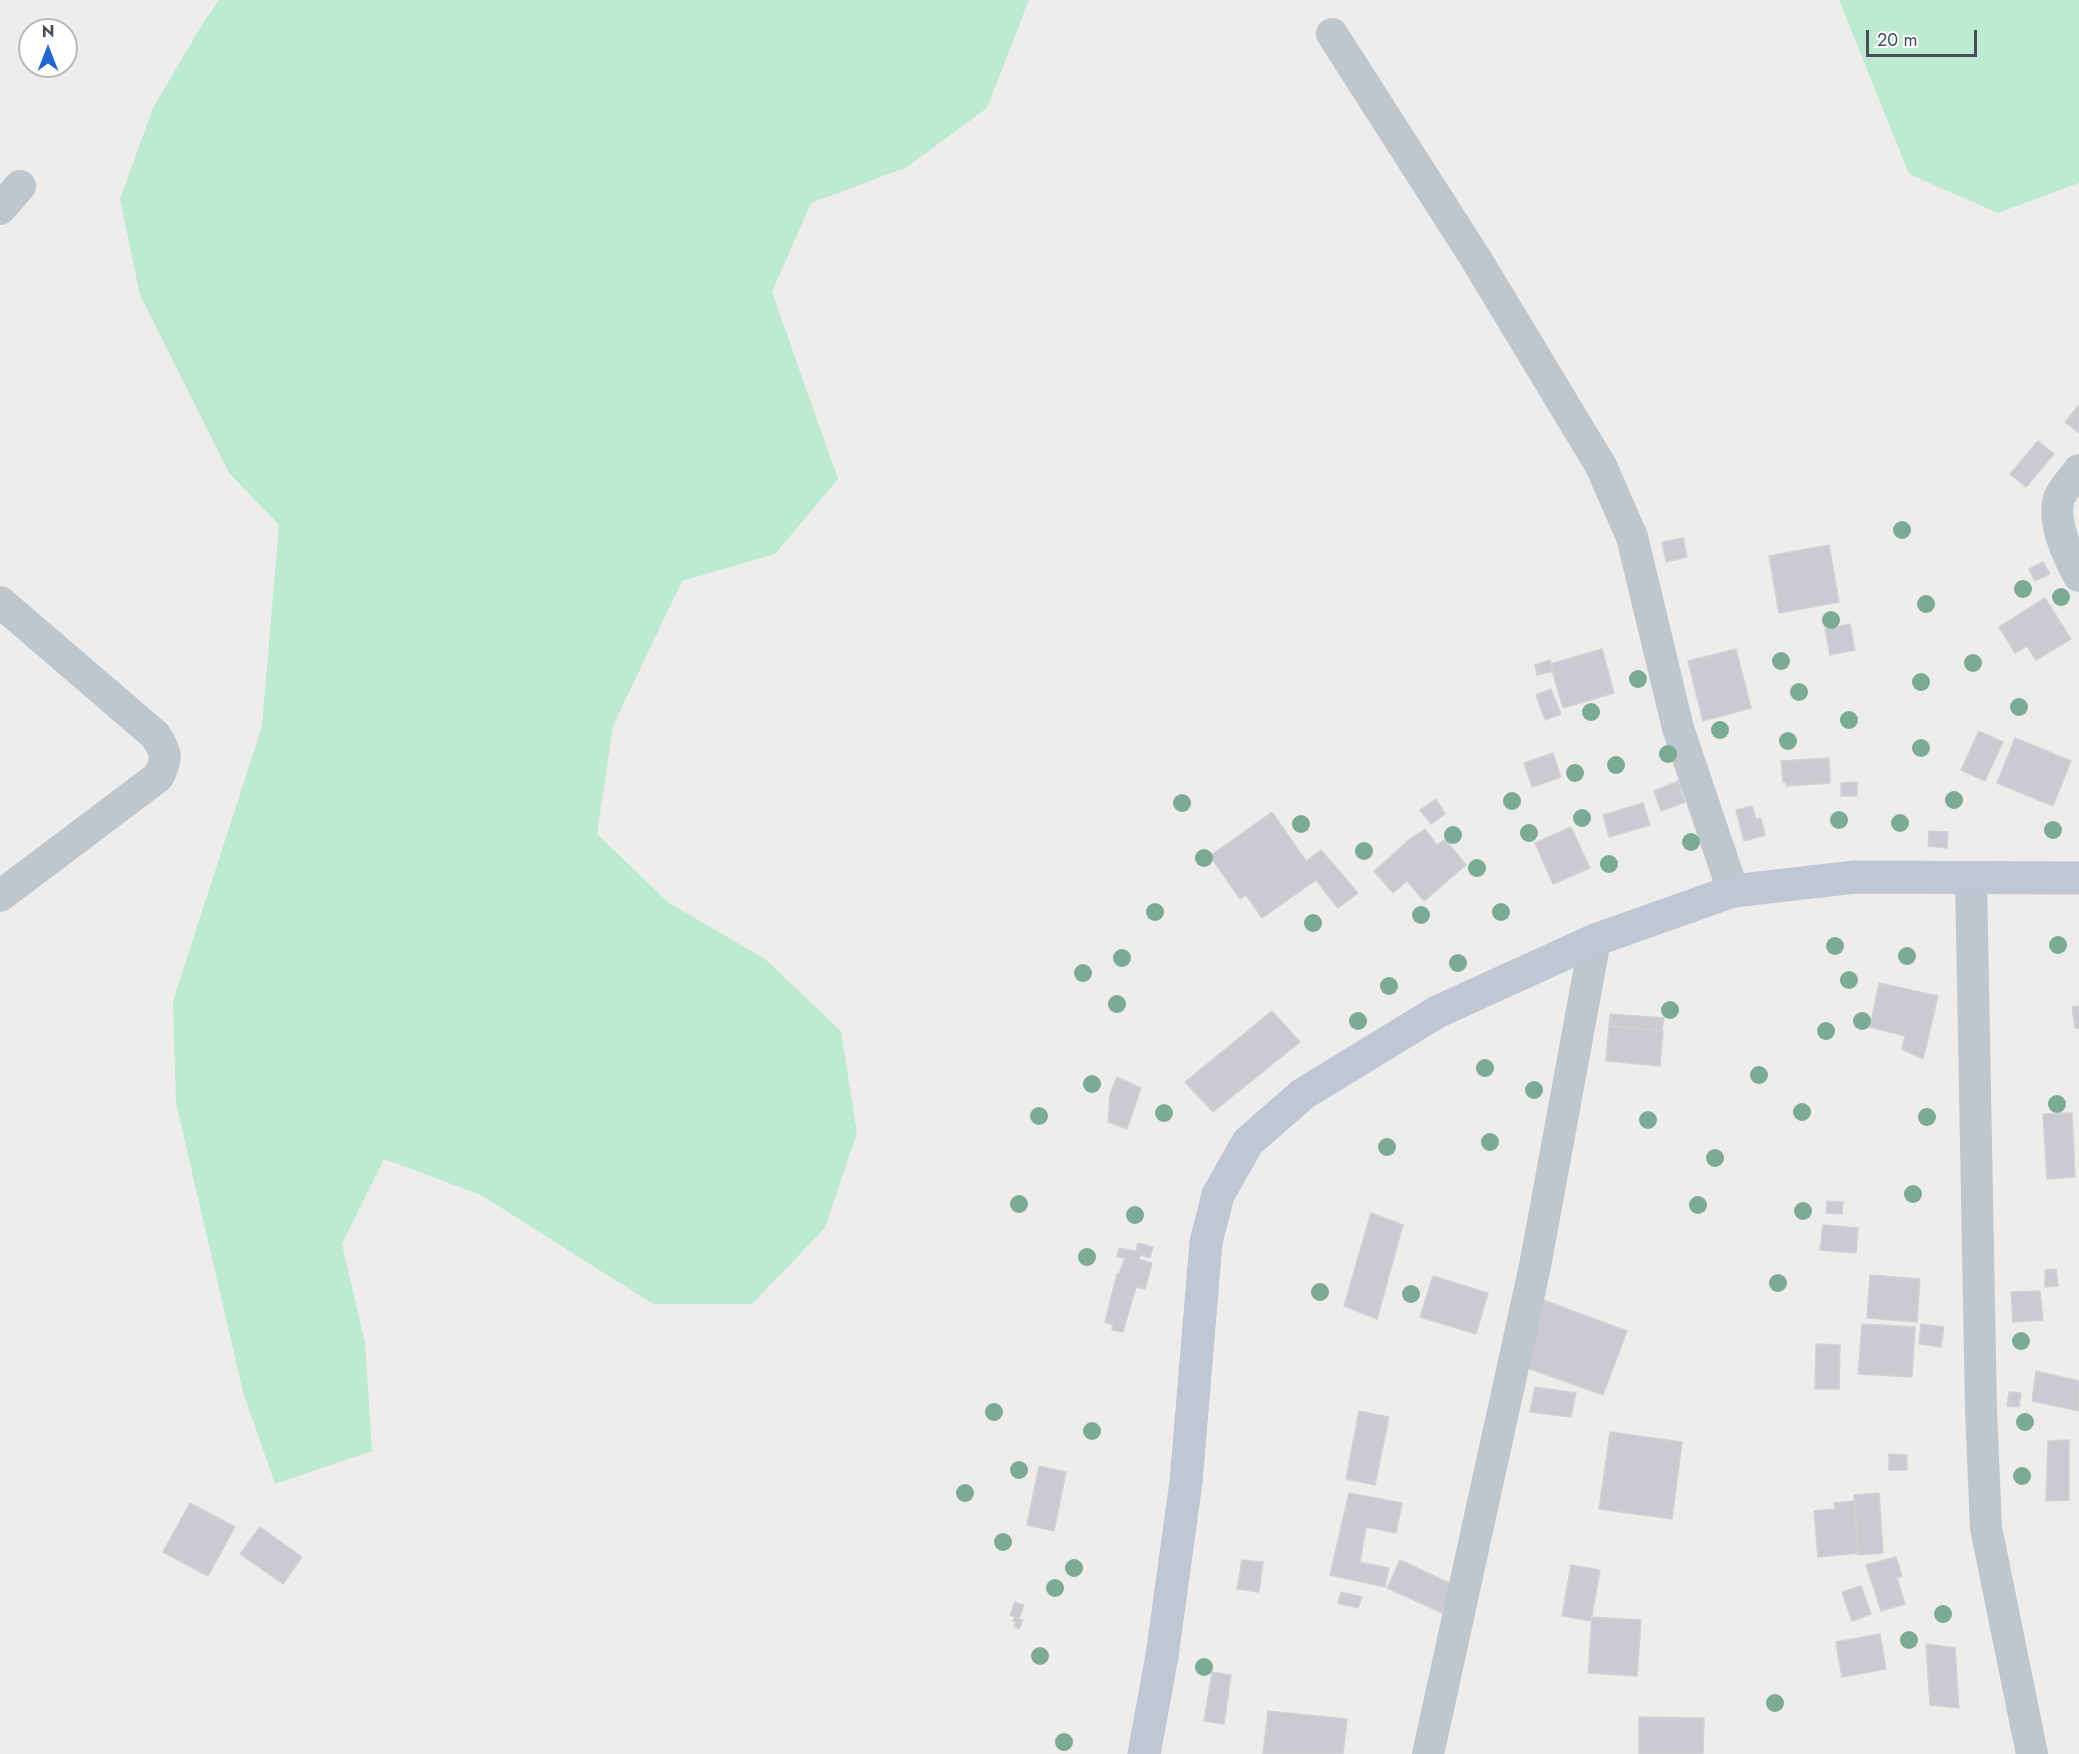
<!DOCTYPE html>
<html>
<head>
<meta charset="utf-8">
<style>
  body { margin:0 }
  #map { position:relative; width:2079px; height:1754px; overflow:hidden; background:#efedec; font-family:Jost,sans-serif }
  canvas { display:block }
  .north { position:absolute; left:18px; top:18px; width:60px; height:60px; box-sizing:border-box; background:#fff; border:2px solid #b5b9bd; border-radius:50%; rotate:0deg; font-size:16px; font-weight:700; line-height:24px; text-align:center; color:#464f59 }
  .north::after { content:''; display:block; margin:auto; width:21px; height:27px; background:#2365d3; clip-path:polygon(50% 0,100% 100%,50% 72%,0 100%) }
  .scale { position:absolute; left:1866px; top:30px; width:111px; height:27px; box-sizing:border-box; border:3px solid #464f59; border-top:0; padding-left:8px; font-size:18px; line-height:21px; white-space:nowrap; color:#464f59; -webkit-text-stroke:4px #fff; paint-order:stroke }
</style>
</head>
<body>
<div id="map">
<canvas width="2079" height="1754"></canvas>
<div class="north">N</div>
<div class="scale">20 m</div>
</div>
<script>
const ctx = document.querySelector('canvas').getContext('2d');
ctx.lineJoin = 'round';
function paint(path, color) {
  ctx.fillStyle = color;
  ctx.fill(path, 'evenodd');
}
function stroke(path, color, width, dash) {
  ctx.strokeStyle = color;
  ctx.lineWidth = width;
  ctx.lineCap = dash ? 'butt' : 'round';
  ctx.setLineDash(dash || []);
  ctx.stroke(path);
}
const green = new Path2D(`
  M219,0H1029L987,108L907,167L811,203L772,292L838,479L775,554L682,581L613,726L597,834L669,903L765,959L841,1031L857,1133L825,1228L752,1304H653L481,1195L384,1159L342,1244L365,1343L372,1451L275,1484L243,1392L176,1103L173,1001L262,726L279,525L229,473L140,295L120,199L153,108L203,23Z
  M1839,0H2079V183L1998,213L1909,174Z`);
const building = new Path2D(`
  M2079,405V433L2065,422Z
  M2038,441L2054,454L2026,487L2010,474Z
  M1683,538L1687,557L1666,562L1662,542Z
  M1829,545L1839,602L1779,613L1769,556Z
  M2043,562L2050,574L2035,581L2029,569Z
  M2045,598L2071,639L2036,660L2027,646L2015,653L1999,627Z
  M1850,624L1855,650L1830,655L1825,629Z
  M1602,649L1614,693L1563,708L1550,664Z
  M1736,649L1751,708L1703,721L1688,661Z
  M1550,660L1553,671L1537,675L1535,665Z
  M1551,689L1561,714L1545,720L1536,695Z
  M1979,731L2003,742L1985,781L1961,770Z
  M2015,738L2071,761L2053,806L1997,783Z
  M1553,753L1561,777L1532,787L1524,763Z
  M1829,758L1830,783L1786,786V781L1783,782L1781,761Z
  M1678,781L1685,802L1661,811L1654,791Z
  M1857,782V796H1841V783Z
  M1436,799L1445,814L1431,824L1420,810Z
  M1643,803L1650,825L1609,837L1603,815Z
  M1752,806L1756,819L1761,818L1765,835L1744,841L1736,810Z
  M1272,812L1306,861L1321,850L1358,893L1338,908L1316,880L1262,918L1246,895L1240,899L1210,856Z
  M1571,827L1590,868L1553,884L1535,843Z
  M1425,829L1437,845L1445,839L1466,865L1424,901L1407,881L1393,893L1374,871L1410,839Z
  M1929,831L1948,832L1947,848L1928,846Z
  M1879,983L1938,996L1923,1059L1902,1049L1905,1036L1870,1027Z
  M2079,1006V1028H2075L2072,1007Z
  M1272,1011L1300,1042L1213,1112L1185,1082Z
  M1610,1014L1664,1018L1662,1031L1609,1026Z
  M1609,1026L1663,1031L1660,1066L1606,1061Z
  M1117,1077L1141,1088L1127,1129L1108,1122L1110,1094Z
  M2072,1113L2075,1177L2047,1179L2043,1114Z
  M1827,1201L1843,1202L1842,1214L1826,1213Z
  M1371,1213L1403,1225L1377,1319L1344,1306Z
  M1823,1225L1858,1228L1856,1253L1820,1250Z
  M1138,1243L1153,1247L1150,1258L1140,1255L1139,1259L1152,1263L1145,1289L1136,1287L1123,1332L1112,1330L1113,1325L1105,1322L1117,1274H1119L1125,1258L1117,1257L1119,1248L1136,1251Z
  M2056,1269L2058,1286L2045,1287V1270Z
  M1870,1275L1920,1279L1917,1322L1867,1318Z
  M1433,1276L1488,1293L1476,1334L1420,1317Z
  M2040,1291L2043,1320L2013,1322L2011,1292Z
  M1535,1297L1627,1331L1603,1395L1511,1362Z
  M1862,1324L1915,1327L1912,1377L1858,1374Z
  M1921,1324L1944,1327L1941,1347L1919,1344Z
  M1816,1344L1840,1345L1839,1389H1815Z
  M2036,1371L2079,1381V1411L2032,1401Z
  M1535,1387L1576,1393L1571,1417L1530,1412Z
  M2009,1392L2021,1393L2019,1407L2007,1406Z
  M1359,1411L1389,1417L1375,1485L1346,1479Z
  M1610,1432L1682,1442L1672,1519L1599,1509Z
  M2069,1440V1500L2046,1501L2048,1441Z
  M1889,1454L1907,1455V1470H1889Z
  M1039,1466L1066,1472L1054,1531L1027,1525Z
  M1349,1493L1402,1503L1396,1533L1366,1527L1360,1562L1389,1568L1385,1587L1330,1575Z
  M1879,1493L1883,1553L1858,1555L1854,1495Z
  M1855,1501L1858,1553L1818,1557L1814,1511L1835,1509L1834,1503Z
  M190,1503L235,1527L208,1576L163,1552Z
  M260,1527L302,1557L283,1584L240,1554Z
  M1896,1557L1902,1576L1897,1578L1905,1604L1881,1611L1866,1565Z
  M1242,1560L1263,1562L1259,1592L1237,1589Z
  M1400,1560L1454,1585L1442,1613L1387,1588Z
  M1571,1565L1600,1570L1591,1621L1562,1616Z
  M1861,1586L1871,1614L1852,1621L1842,1592Z
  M1341,1592L1362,1597L1358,1608L1338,1603Z
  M1015,1602L1024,1605L1019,1619L1023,1620L1019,1629L1014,1626L1016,1622L1013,1621L1015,1617L1010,1615Z
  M1592,1617L1641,1620L1637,1676L1588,1673Z
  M1880,1634L1886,1669L1842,1677L1836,1642Z
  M1926,1644L1955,1648L1959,1708L1930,1705Z
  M1212,1672L1231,1675L1224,1724L1204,1721Z
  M1268,1711L1347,1719L1343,1754H1263Z
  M1639,1717L1704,1718L1703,1754H1639Z`);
const street = new Path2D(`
  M1332,34L1476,259L1601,466L1632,537L1678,728L1733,891
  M0,209L20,186
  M2079,470C2073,478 2063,489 2059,498C2052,521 2068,556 2079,576
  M0,602L155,735C167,753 168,758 158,777L0,896
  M1971,878L1981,1409L1986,1528L2032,1754
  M1428,1754L1535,1266L1595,940`);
const secondary = new Path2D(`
  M1144,1754L1162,1656L1186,1482L1206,1242L1218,1195L1248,1142L1303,1094L1437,1012L1595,940L1733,891L1855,877L2079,878`);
const trees = [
  [1902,530],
  [2023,589],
  [2061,597],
  [1926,604],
  [1831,620],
  [1781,661],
  [1973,663],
  [1638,679],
  [1921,682],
  [1799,692],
  [2019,707],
  [1591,712],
  [1849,720],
  [1720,730],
  [1788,741],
  [1921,748],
  [1668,754],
  [1616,765],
  [1575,773],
  [1954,800],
  [1512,801],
  [1182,803],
  [1582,818],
  [1839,820],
  [1900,823],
  [1301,824],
  [2053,830],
  [1529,833],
  [1453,835],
  [1691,842],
  [1364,851],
  [1204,858],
  [1609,864],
  [1477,868],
  [1155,912],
  [1501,912],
  [1421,915],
  [1313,923],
  [2058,945],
  [1835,946],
  [1907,956],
  [1122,958],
  [1458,963],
  [1083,973],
  [1849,980],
  [1389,986],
  [1117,1004],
  [1670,1010],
  [1358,1021],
  [1862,1021],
  [1826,1031],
  [1485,1068],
  [1759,1075],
  [1092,1084],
  [1534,1090],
  [2057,1104],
  [1802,1112],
  [1164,1113],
  [1039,1116],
  [1927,1117],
  [1648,1120],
  [1490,1142],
  [1387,1147],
  [1715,1158],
  [1913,1194],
  [1019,1204],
  [1698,1205],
  [1803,1211],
  [1135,1215],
  [1087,1257],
  [1778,1283],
  [1320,1292],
  [1411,1294],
  [2021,1341],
  [994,1412],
  [2025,1422],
  [1092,1431],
  [1019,1470],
  [2022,1476],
  [965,1493],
  [1003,1542],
  [1074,1568],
  [1055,1588],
  [1943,1614],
  [1909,1640],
  [1040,1656],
  [1204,1667],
  [1775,1703],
  [1064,1742]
];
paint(green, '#bcebd1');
paint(building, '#cacbd2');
stroke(building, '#d1d2d8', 1.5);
stroke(street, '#bec6ce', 32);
stroke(secondary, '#bec7d3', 33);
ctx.fillStyle = '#7bab95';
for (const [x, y] of trees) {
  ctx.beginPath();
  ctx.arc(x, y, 9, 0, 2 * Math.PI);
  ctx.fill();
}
</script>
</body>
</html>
